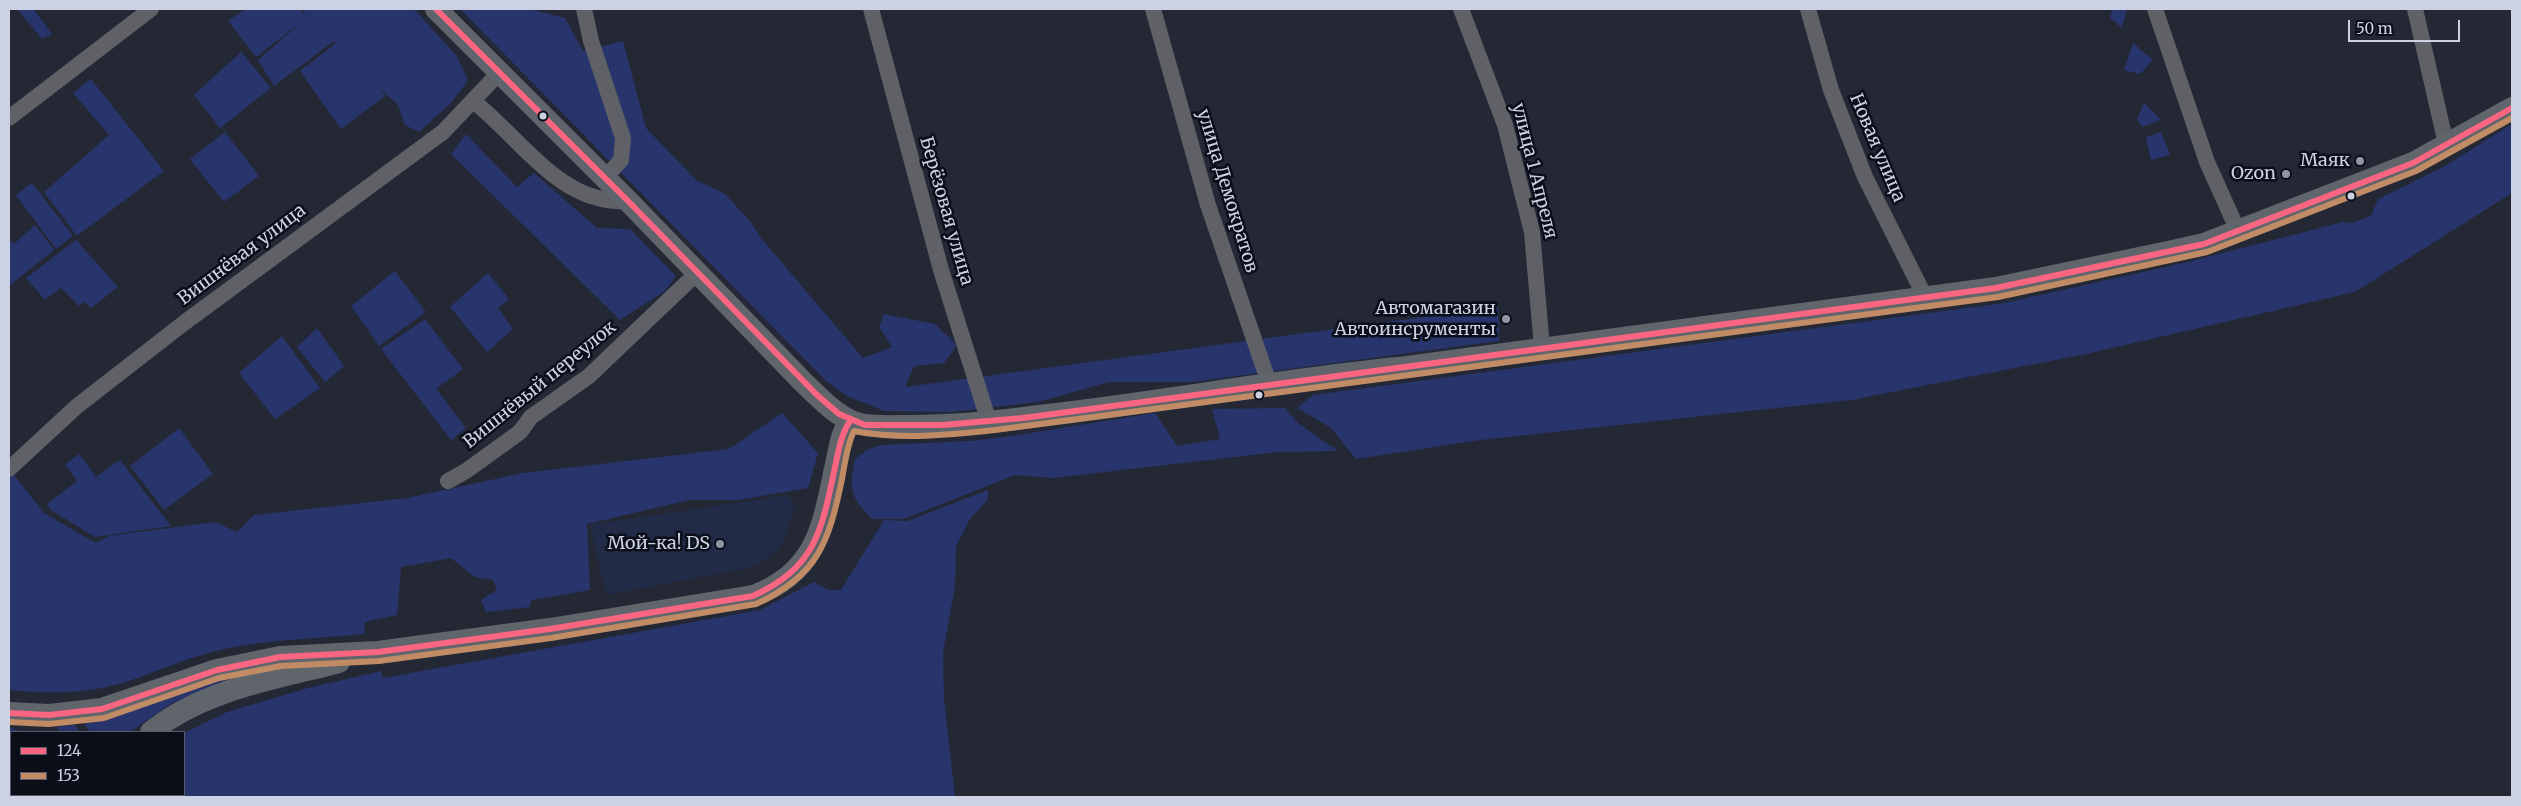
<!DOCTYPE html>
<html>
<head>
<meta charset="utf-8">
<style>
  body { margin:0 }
  #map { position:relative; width:2521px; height:806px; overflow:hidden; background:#242835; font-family:Merriweather,serif }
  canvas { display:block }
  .frame { position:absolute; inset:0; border:10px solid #ccd2e3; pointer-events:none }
  .legend { position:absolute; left:10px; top:731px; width:175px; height:65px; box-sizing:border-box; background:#0a0e19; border:1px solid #585c6a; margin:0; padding:6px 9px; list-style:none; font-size:15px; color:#ccd2e3 }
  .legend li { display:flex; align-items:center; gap:10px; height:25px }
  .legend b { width:25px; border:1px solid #585c6a }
  .scale { position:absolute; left:2348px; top:20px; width:112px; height:22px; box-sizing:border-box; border:2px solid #ccd2e3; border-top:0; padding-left:6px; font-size:15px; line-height:18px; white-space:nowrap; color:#ccd2e3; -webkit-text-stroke:4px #0a0e19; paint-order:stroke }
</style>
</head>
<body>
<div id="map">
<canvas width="2521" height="806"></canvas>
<div class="frame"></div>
<ul class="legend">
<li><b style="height:6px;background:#fa6682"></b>124</li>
<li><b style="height:6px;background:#c18c65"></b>153</li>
</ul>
<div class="scale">50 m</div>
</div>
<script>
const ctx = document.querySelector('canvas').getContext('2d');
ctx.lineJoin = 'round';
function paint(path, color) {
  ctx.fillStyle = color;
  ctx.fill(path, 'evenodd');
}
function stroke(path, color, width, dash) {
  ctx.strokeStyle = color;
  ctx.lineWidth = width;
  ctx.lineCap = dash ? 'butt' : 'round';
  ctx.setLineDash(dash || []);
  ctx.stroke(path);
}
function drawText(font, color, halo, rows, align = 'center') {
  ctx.font = font + ' Merriweather,serif';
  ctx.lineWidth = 5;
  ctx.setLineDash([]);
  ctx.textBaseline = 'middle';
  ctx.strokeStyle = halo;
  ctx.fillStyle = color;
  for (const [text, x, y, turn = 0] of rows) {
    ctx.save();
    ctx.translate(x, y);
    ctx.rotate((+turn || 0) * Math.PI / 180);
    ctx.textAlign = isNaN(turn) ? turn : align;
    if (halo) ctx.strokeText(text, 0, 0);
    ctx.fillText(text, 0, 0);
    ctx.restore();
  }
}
const built = new Path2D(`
  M787,495L795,503L787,534L779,550L759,563L744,569L606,595L590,525Z`);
const green = new Path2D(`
  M17,9H33L52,34L42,39Z
  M245,9H300L307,18L302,9H414L456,55L468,80L452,102L419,132L405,125L398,105L379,88L385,96L341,129L300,71L336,43L334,41L274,86L258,60L304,20L256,57L228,21Z
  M460,9H529L565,18L583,51L623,41L646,128L696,180L725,194L750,221L760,237L863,358L892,347L879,327L884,314L935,324L957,345L944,363L914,366L905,387L1498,307L1499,341L1192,382H1109L1038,402L950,412L884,411L847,396L826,381Z
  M2112,9H2127L2122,28L2110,18Z
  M2133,43L2153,60L2140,74L2124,70Z
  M241,52L271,88L220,128L194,95Z
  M91,79L164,171L77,236L44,192L109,135L73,93Z
  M2144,103L2161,120L2142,127L2137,119Z
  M2512,124V193L2355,292L2086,354L1851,400L1480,440L1356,459L1331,428L1297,408L1313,395L2004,303L2188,262L2343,222L2352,223L2371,216L2378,199L2445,166Z
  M225,132L259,176L224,202L190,159Z
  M2161,132L2170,155L2151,160L2146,137Z
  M466,134L517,187L534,173L597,228L630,229L676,276L665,291L620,320L451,154Z
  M32,183L73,236L56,249L16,195Z
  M35,225L54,250L9,286V239L14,244Z
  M76,240L118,287L91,308L85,302L79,306L61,288L45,300L26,278Z
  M395,271L426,312L379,346L351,306Z
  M488,273L509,299L498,308L513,329L487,352L450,307Z
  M425,319L463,369L436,389L466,428L451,440L381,349Z
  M317,328L344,366L325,382L297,347Z
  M282,336L320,388L275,419L239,373Z
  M1285,408L1298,423L1338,451L1278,452L1053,478L1015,475L904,519H872C850,497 849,489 855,459L867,450L881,445L970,441L1018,435L1155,413L1177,446L1220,439L1212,409Z
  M782,413L818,453L808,488L738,500H689L587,524L590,590L531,600L530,607L486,612L481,600L497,590L493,580L475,577L451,558L401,567L397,615L365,622L364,634C314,639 265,639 216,651C186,658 158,671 129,681C90,694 50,694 9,690V476L13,474L44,513L96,543L109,536L215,522L237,532L254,515L407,498L523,473L729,449Z
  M179,428L213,474L164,510L130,466Z
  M79,454L96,477L120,460L171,526L95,537L51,510L47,504L77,481L65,465Z
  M988,490V500L970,519L956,546L955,585L943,653L944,699L955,797H122L124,795H184V733L227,712L308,688L381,671L383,678L760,610L814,582L828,590H841L884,520L907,521Z
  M229,676L233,679L172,703L130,732H90L84,723L105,719Z
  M74,724L79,732H61L56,727Z
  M9,727L23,732H11V795H70L71,797H9Z`);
const street = new Path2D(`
  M584,9L591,41L623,138L621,160L605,178
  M871,9L941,270L989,422
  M1153,9L1208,205L1269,383
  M1461,9L1505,125L1532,232L1542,348
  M1808,9L1831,90L1865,177L1925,297
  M2155,9L2207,162L2238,231
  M2415,9L2446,144
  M473,101C511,130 550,187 598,198C608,201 619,201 629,202
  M9,118L151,9
  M9,469L76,407L184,323L443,132L499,73
  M448,481L466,471L520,432L531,417L589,376L696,274`);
const secondary = new Path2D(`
  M436,9L629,202L803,382C821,399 840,421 865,425C880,427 896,426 910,426C954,426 996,422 1039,416C1162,402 1283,379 1407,367L1996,288L2168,252L2204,244L2413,163L2512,108
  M9,713L49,715L102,709L217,670L280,657L378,652L550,629L753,596C818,572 823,525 836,464C840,448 840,435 850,421
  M151,732C204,689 275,679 339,662
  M97,797L99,795`);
const bus1 = new Path2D(`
  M436,9L629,202L817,395L839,414L865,425H943L1023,418L1996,288L2204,244L2413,163L2512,108
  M9,713L49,715L102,709L217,670L280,657L378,652L550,629L753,596C814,568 821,534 834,472C838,454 840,436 850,421`);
const bus2 = new Path2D(`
  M9,722L49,724L104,718L219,678L281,666L379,661L551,638L756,604C818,576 829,542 842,479C845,463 847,445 854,431C901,440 948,435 995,430L1998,297L2207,252L2416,171L2512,118`);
const markers = [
  [543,116,4.5,"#ccd2e3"],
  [2360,161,5,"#9196a6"],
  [2286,174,5,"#9196a6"],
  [2351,196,4.5,"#ccd2e3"],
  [1506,319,5,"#9196a6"],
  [1259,395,4.5,"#ccd2e3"],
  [720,544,5,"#9196a6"]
];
const streetNames = [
  ["Новая улица",1877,148,67],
  ["улица 1 Апреля",1534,171,76],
  ["улица Демократов",1227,191,73],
  ["Берёзовая улица",946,211,74],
  ["Вишнёвая улица",242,255,-37],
  ["Вишнёвый переулок",540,385,-39]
];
const poiNames = [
  ["Маяк",2350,161],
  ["Ozon",2276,174],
  ["Автомагазин",1496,309],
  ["Автоинсрументы",1496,330],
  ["Мой-ка! DS",710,544]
];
paint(built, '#212b47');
paint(green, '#27356c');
stroke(street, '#5f6166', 16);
stroke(secondary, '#60646b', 22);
stroke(bus1, '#fa6682', 6);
stroke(bus2, '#c18c65', 6);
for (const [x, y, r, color] of markers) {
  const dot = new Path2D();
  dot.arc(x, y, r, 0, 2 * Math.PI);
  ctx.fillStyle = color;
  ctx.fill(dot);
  stroke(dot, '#0a0e19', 2);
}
drawText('18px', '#ccd2e3', '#0a0e19', streetNames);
drawText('18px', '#ccd2e3', '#0a0e19', poiNames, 'right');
</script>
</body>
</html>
